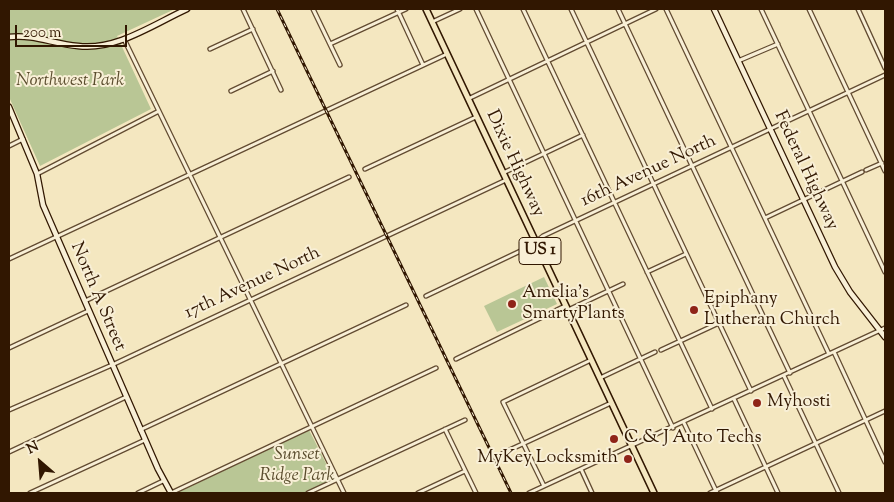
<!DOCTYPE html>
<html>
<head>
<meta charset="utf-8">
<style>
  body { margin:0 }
  #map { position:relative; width:894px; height:502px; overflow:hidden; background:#f4e7c0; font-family:"Sorts Mill Goudy",serif }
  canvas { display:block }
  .frame { position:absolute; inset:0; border:10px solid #311701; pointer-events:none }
  .north { position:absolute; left:15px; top:437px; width:50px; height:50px; -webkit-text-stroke:4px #f8efd6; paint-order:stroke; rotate:333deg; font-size:14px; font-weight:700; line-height:20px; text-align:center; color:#311701 }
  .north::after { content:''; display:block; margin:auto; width:18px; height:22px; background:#311701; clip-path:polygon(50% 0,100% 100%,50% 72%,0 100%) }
  .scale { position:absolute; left:15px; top:25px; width:112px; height:22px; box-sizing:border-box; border:2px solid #311701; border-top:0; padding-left:6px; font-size:15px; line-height:18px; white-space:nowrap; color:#311701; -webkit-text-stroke:4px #f8efd6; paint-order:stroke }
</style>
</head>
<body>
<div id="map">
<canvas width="894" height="502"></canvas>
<div class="frame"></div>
<div class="north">N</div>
<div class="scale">200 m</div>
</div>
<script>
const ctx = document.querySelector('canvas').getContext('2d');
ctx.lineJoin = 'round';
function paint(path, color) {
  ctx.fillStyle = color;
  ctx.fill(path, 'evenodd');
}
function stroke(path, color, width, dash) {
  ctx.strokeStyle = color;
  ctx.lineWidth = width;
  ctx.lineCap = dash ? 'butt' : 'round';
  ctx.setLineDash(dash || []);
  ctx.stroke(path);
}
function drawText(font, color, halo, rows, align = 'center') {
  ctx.font = font + ' "Sorts Mill Goudy",serif';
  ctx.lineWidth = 4;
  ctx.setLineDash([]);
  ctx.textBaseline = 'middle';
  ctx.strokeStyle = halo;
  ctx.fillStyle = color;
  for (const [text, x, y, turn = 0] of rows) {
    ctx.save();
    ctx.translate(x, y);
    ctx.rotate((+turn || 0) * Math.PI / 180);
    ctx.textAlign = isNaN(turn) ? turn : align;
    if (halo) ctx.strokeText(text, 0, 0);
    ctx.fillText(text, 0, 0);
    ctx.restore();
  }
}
const green = new Path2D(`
  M9,9H175L117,36L151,109L40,166L9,97Z
  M544,277L557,304L497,332L484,306Z
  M309,430L334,479L303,493H177Z`);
const street = new Path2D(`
  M243,9L281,90
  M313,9L340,65
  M397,9L423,65
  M476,9L673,428
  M523,9L712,409
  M571,9L751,391
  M618,9L790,373
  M666,9L829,354
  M761,9L885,272
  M809,9L885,171
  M858,9L885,68
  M432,22L460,9
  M124,39L344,493
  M330,44L406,9
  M210,49L253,29
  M738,61L778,44
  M231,91L273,71
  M468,99L656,9
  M9,146L23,139
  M365,169L476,117
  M866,170L882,163
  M503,173L583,135
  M37,174L159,111
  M765,218L862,172
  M9,259L447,54
  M647,272L686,254
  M426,296L531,246L543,236L885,75
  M85,301L349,177
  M568,310L623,284
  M9,348L88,311
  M661,350L719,323
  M834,352L885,462
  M456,359L565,306
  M784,376L839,493
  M600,378L655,352
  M734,399L778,493
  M9,410L112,365L506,180
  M684,423L717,493
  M445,429L476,493
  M140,430L406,305
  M9,452L126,397
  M503,453L611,403
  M581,469L592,493
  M544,486L503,402L591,360
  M30,493L145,440
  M138,493L163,481
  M171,493L436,368
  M308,493L465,420
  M418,493L465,471
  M529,493L885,328
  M710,493L885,411`);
const secondary = new Path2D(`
  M714,9L835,267L850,292L885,337
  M9,37C34,34 53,44 78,46C116,51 154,24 187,9
  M9,107L37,174L43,205L158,469L171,493`);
const primary = new Path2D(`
  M426,9L654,493`);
const rail = new Path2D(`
  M277,9L511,493`);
const markers = [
  [512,304,5,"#8f2418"],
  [694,310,5,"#8f2418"],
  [757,403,5,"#8f2418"],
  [614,439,5,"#8f2418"],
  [628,459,5,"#8f2418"]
];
const shields = [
  [540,251,42]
];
const shieldNames = [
  ["US 1",540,251]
];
const parkNames = [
  ["Northwest Park",70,82],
  ["Sunset",297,456],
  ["Ridge Park",297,477]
];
const streetNames = [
  ["Dixie Highway",514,164,65],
  ["Federal Highway",805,171,65],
  ["16th Avenue North",649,172,-25],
  ["17th Avenue North",253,284,-25],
  ["North A Street",97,297,67]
];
const poiNames = [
  ["Amelia's",522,294],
  ["SmartyPlants",522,315],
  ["Epiphany",704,300],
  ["Lutheran Church",704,321],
  ["Myhosti",767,403],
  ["C & J Auto Techs",624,439],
  ["MyKey Locksmith",618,459,"right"]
];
paint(green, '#b9c695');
stroke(street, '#624b31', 5.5);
stroke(secondary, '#311701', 7);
stroke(primary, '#311701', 8);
stroke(street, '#f8efd6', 3);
stroke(secondary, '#f8efd6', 4.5);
stroke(primary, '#f4e7c0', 5);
stroke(rail, '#311701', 3);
stroke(rail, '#f8efd6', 1, [4]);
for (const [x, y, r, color] of markers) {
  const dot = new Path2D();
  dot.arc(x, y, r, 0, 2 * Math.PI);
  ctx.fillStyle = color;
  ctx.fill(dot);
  stroke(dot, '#f8efd6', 2);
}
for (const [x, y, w] of shields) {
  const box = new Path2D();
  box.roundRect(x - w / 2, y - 13.5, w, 27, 4);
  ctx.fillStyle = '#f8efd6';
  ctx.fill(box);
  stroke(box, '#311701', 1);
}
drawText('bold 16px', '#311701', null, shieldNames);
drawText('italic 18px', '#5a4c2d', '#f8efd6', parkNames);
drawText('18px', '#311701', '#f8efd6', streetNames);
drawText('18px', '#311701', '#f8efd6', poiNames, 'left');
</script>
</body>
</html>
